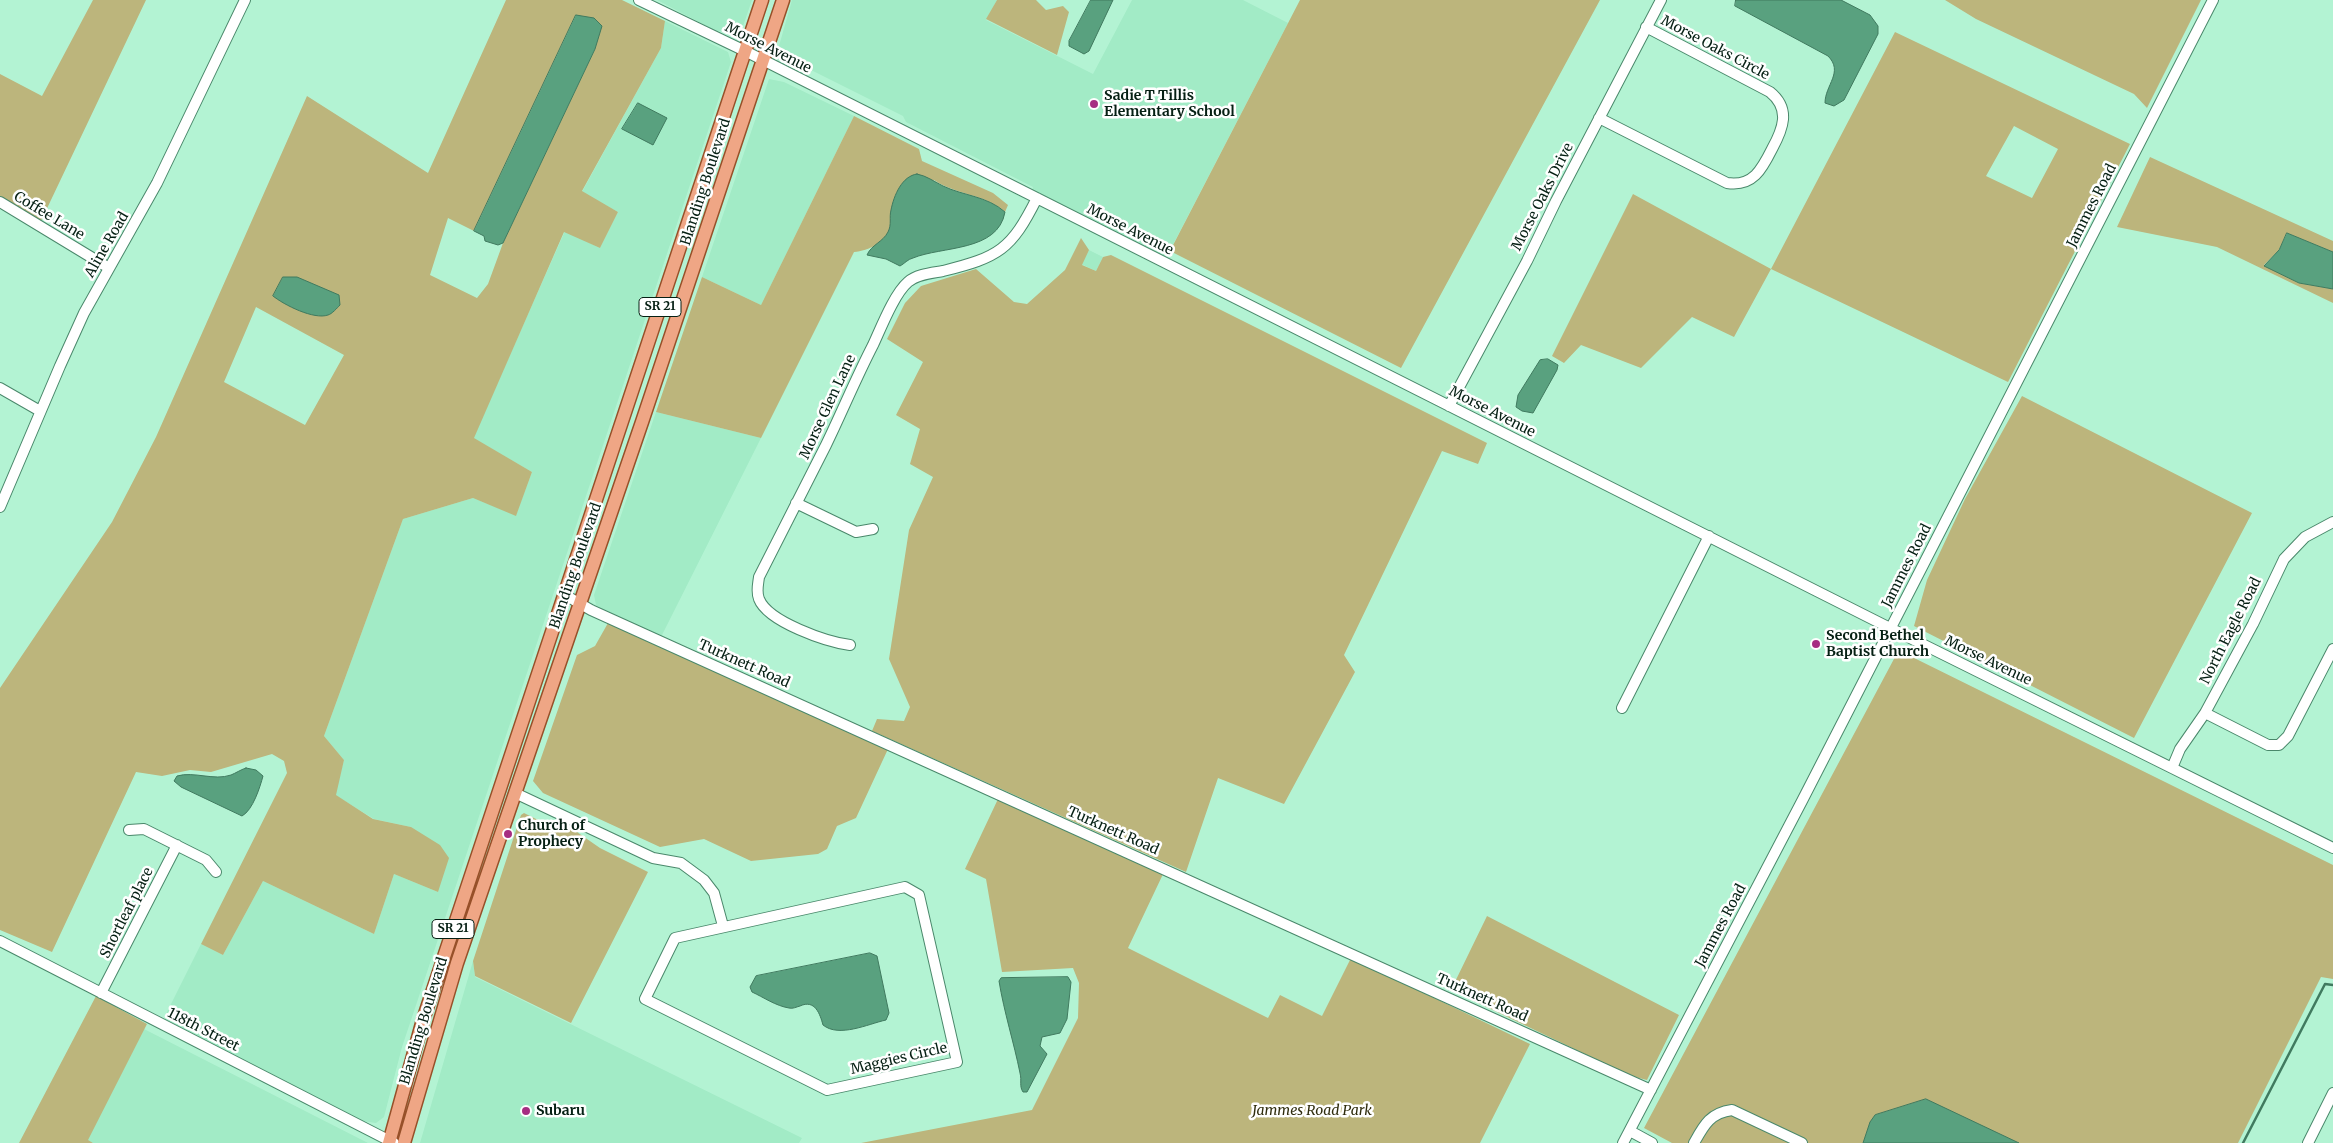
<!DOCTYPE html>
<html>
<head>
<meta charset="utf-8">
<style>
  body { margin:0 }
  canvas { display:block; background:#b3f3d3 }
</style>
</head>
<body>
<canvas width="2333" height="1143"></canvas>
<script>
const ctx = document.querySelector('canvas').getContext('2d');
ctx.lineJoin = 'round';
function paint(path, color) {
  ctx.fillStyle = color;
  ctx.fill(path, 'evenodd');
}
function stroke(path, color, width, dash) {
  ctx.strokeStyle = color;
  ctx.lineWidth = width;
  ctx.lineCap = dash ? 'butt' : 'round';
  ctx.setLineDash(dash || []);
  ctx.stroke(path);
}
function drawText(font, color, halo, rows, align = 'center') {
  ctx.font = font + ' Merriweather,serif';
  ctx.lineWidth = 5;
  ctx.setLineDash([]);
  ctx.textBaseline = 'middle';
  ctx.strokeStyle = halo;
  ctx.fillStyle = color;
  for (const [text, x, y, turn = 0] of rows) {
    ctx.save();
    ctx.translate(x, y);
    ctx.rotate((+turn || 0) * Math.PI / 180);
    ctx.textAlign = isNaN(turn) ? turn : align;
    if (halo) ctx.strokeText(text, 0, 0);
    ctx.fillText(text, 0, 0);
    ctx.restore();
  }
}
const built = new Path2D(`
  M657,0H752L742,29L732,33L716,31Z
  M792,0H997L986,20L1093,74L1132,0H1243L1288,23L1166,258L1032,190L1033,187L906,122L903,116L783,56L779,46Z
  M665,21L728,52L731,62L402,1047L384,1117L376,1123L362,1121L165,1021L167,1012L201,944L223,955L263,881L374,934L394,874L438,892L411,827L374,819L335,795L344,760L324,736L403,519L473,498L516,515L532,472L473,438L565,231L600,248L618,212L582,192L661,48Z
  M769,79L784,82L854,116L761,305L702,277Z
  M1089,250L1103,257L1096,271L1081,264Z
  M656,412L761,438L661,637L609,613L596,605L594,595Z
  M473,961L475,977L802,1138L799,1143H420Z
  M144,1029L368,1143H93L87,1140Z`);
const green = new Path2D(`
  M93,0H146L41,221L0,197V74L42,96Z
  M506,0H622L665,21L661,48L582,191L618,212L600,248L564,232L474,438L532,472L516,516L473,498L403,519L324,736L344,760L336,795L373,819L411,827L440,845L449,858L438,892L394,874L374,934L263,881L223,955L201,944L287,773L284,761L272,754L211,772L190,770L162,776L136,772L52,952L0,930V688L112,522L156,437L307,96L428,173ZM576,15L595,49L503,243L488,284L477,298L430,275L448,218L474,231ZM256,307L344,355L305,425L224,382Z
  M997,0H1036L1046,10L1063,6L1069,12L1057,55L986,19Z
  M1300,0H1600L1401,368L1170,251Z
  M1945,0H2201L2147,108L2134,94L1976,19Z
  M1895,32L2130,144L2008,382L1771,269L1734,337L1692,317L1641,368L1581,345L1564,363L1552,356L1633,194L1771,269ZM2014,126L2058,149L2032,198L1986,176Z
  M854,116L919,149L922,161L993,193L1008,205L1005,212C985,194 956,195 934,180L891,210C891,215 892,221 891,226C888,242 868,251 854,252L761,438L656,412L702,277L761,305Z
  M2150,157L2333,241V252L2287,233L2279,250L2264,265L2299,283L2333,289V303L2217,247L2117,227Z
  M1081,238L1089,250L1082,265L1096,271L1103,257L1111,255L1487,443L1478,464L1442,451L1344,655L1355,672L1284,804L1218,778L1186,872L872,731L877,719L904,721L910,707L889,659L909,530L933,477L910,464L920,429L896,415L923,362L887,339L905,303L921,286L976,269L1014,302L1027,304L1065,270Z
  M2022,396L2252,513L2134,738L1914,626L1927,580L1965,499Z
  M608,623L888,749L856,818L837,826L827,849L818,854L751,861L704,839L660,847L543,793L533,781L577,655L595,646Z
  M1902,652L2333,865V979L2321,977L2238,1143H1672L1644,1128L1895,657Z
  M998,799L1164,872L1128,948L1268,1018L1280,995L1322,1016L1351,958L1530,1044L1480,1143H861L1032,1110L1078,1018L1079,983L1073,968L1002,972L986,879L965,869Z
  M524,813L540,821L574,830L600,848L648,872L571,1023L475,976L473,961L521,815Z
  M1487,916L1679,1015L1647,1080L1631,1076L1451,990Z
  M96,996L147,1024L88,1140L93,1143H19Z`);
const water = new Path2D(`
  M1091,0H1113L1089,51L1084,54L1069,46V41Z
  M1736,0H1841L1870,15L1878,26V34L1844,100L1834,106L1825,103C1825,85 1844,72 1828,56L1735,6Z
  M576,15L594,18L602,26L595,49L503,243L498,245L485,241L484,236L474,231Z
  M638,103L667,118L653,145L622,129Z
  M917,174C927,176 933,181 943,186C964,196 987,196 1005,212C998,252 942,246 913,258C908,259 904,264 900,266L886,259L867,255C871,245 883,242 888,232C892,224 889,218 891,210C894,195 902,176 917,174Z
  M2287,233L2333,252V289L2299,283L2264,266L2279,250Z
  M283,277H297L339,295L340,305C337,308 332,314 328,315C314,320 284,305 273,296Z
  M1548,359L1558,365L1557,370L1533,413L1522,411L1516,407L1518,395L1540,360Z
  M246,768L256,770L263,776C260,787 253,810 242,816L181,787L174,781L177,776C194,771 214,781 231,775C236,773 240,770 246,768Z
  M870,953L877,956L889,1013L886,1020C868,1024 839,1038 823,1025C820,1014 815,999 800,1006C796,1007 793,1009 789,1008C776,1006 763,997 752,992L750,987L756,976Z
  M1068,977L1071,982L1067,1019L1060,1033L1042,1037L1040,1046L1047,1054L1027,1092H1023C1019,1086 1022,1081 1020,1073C1014,1043 1004,1012 999,981L1001,978Z
  M1926,1099L2019,1143H1863L1870,1122L1875,1115Z`);
const stream = new Path2D(`
  M2243,1143L2325,984L2333,985`);
const minor = new Path2D(`
  M639,0L745,51L1890,628L2333,848
  M1599,118L1727,183C1753,187 1762,169 1772,149C1783,129 1791,109 1770,92L1646,27
  M0,202L109,268
  M0,388L40,411
  M1449,406L1527,261L1556,201L1661,0
  M796,503L856,532L873,529
  M0,507L60,366L84,313L157,183L245,0
  M565,595L591,610L1651,1090
  M850,645C827,642 768,622 759,599C756,592 758,585 759,577C781,533 804,489 826,445C842,412 856,378 873,345C881,328 894,294 908,282C917,274 932,273 943,271C999,257 1011,250 1037,198
  M1622,708L1709,536
  M2205,713L2268,745H2279L2288,736L2333,649
  M2172,768L2180,749L2205,713L2253,624L2284,559L2305,537L2333,522
  M515,793L653,858L681,863L704,880L714,893L723,926
  M129,830L144,829L206,860L216,872
  M905,887L919,895L957,1062L827,1090L645,999L675,938Z
  M0,941L394,1143
  M101,993L177,845
  M1630,1131L1652,1143
  M1623,1143L1802,801L2213,0
  M1694,1143C1704,1125 1710,1113 1732,1110L1802,1143
  M2308,1143L2333,1093`);
const major = new Path2D(`
  M389,1143L423,1020L762,0
  M404,1143L457,963L642,422L783,0`);
const markers = [
  [1094,104,5,"#a62d82"],
  [1816,644,5,"#a62d82"],
  [508,834,5,"#a62d82"],
  [526,1111,5,"#a62d82"]
];
const shields = [
  [660,307,42],
  [453,929,42]
];
const shieldNames = [
  ["SR 21",660,307],
  ["SR 21",453,929]
];
const streetNames = [
  ["Morse Avenue",768,48,27],
  ["Morse Oaks Circle",1715,48,28],
  ["Blanding Boulevard",706,182,-72],
  ["Morse Oaks Drive",1543,197,-63],
  ["Jammes Road",2092,206,-63],
  ["Coffee Lane",49,216,31],
  ["Morse Avenue",1130,230,27],
  ["Aline Road",107,245,-60],
  ["Morse Glen Lane",828,407,-65],
  ["Morse Avenue",1492,412,27],
  ["Blanding Boulevard",576,566,-71],
  ["Jammes Road",1907,566,-63],
  ["North Eagle Road",2231,631,-63],
  ["Morse Avenue",1988,661,26],
  ["Turknett Road",744,664,24],
  ["Turknett Road",1113,831,24],
  ["Shortleaf place",127,913,-63],
  ["Jammes Road",1721,926,-62],
  ["Turknett Road",1482,998,24],
  ["Blanding Boulevard",424,1021,-73],
  ["118th Street",203,1030,27],
  ["Maggies Circle",899,1059,-13]
];
const poiNames = [
  ["Sadie T Tillis",1104,96],
  ["Elementary School",1104,112],
  ["Second Bethel",1826,636],
  ["Baptist Church",1826,652],
  ["Church of",518,826],
  ["Prophecy",518,842],
  ["Subaru",536,1111]
];
const parkNames = [
  ["Jammes Road Park",1312,1111]
];
paint(built, '#a2ebc6');
paint(green, '#bcb57c');
paint(water, '#59a17f');
stroke(water, '#407a5f', 1);
stroke(stream, '#407a5f', 2.5);
stroke(minor, '#4a886b', 12);
stroke(major, '#975029', 15);
stroke(minor, '#fff', 10);
stroke(major, '#efa685', 12);
for (const [x, y, r, color] of markers) {
  const dot = new Path2D();
  dot.arc(x, y, r, 0, 2 * Math.PI);
  ctx.fillStyle = color;
  ctx.fill(dot);
  stroke(dot, '#fff', 2);
}
for (const [x, y, w] of shields) {
  const box = new Path2D();
  box.roundRect(x - w / 2, y - 9.5, w, 19, 4);
  ctx.fillStyle = '#fff';
  ctx.fill(box);
  stroke(box, '#062014', 1);
}
drawText('bold 12px', '#062014', null, shieldNames);
drawText('14px', '#062014', '#fff', streetNames);
drawText('bold 14px', '#062014', '#fff', poiNames, 'left');
drawText('italic 14px', '#2f2c0d', '#fff', parkNames);
</script>
</body>
</html>
